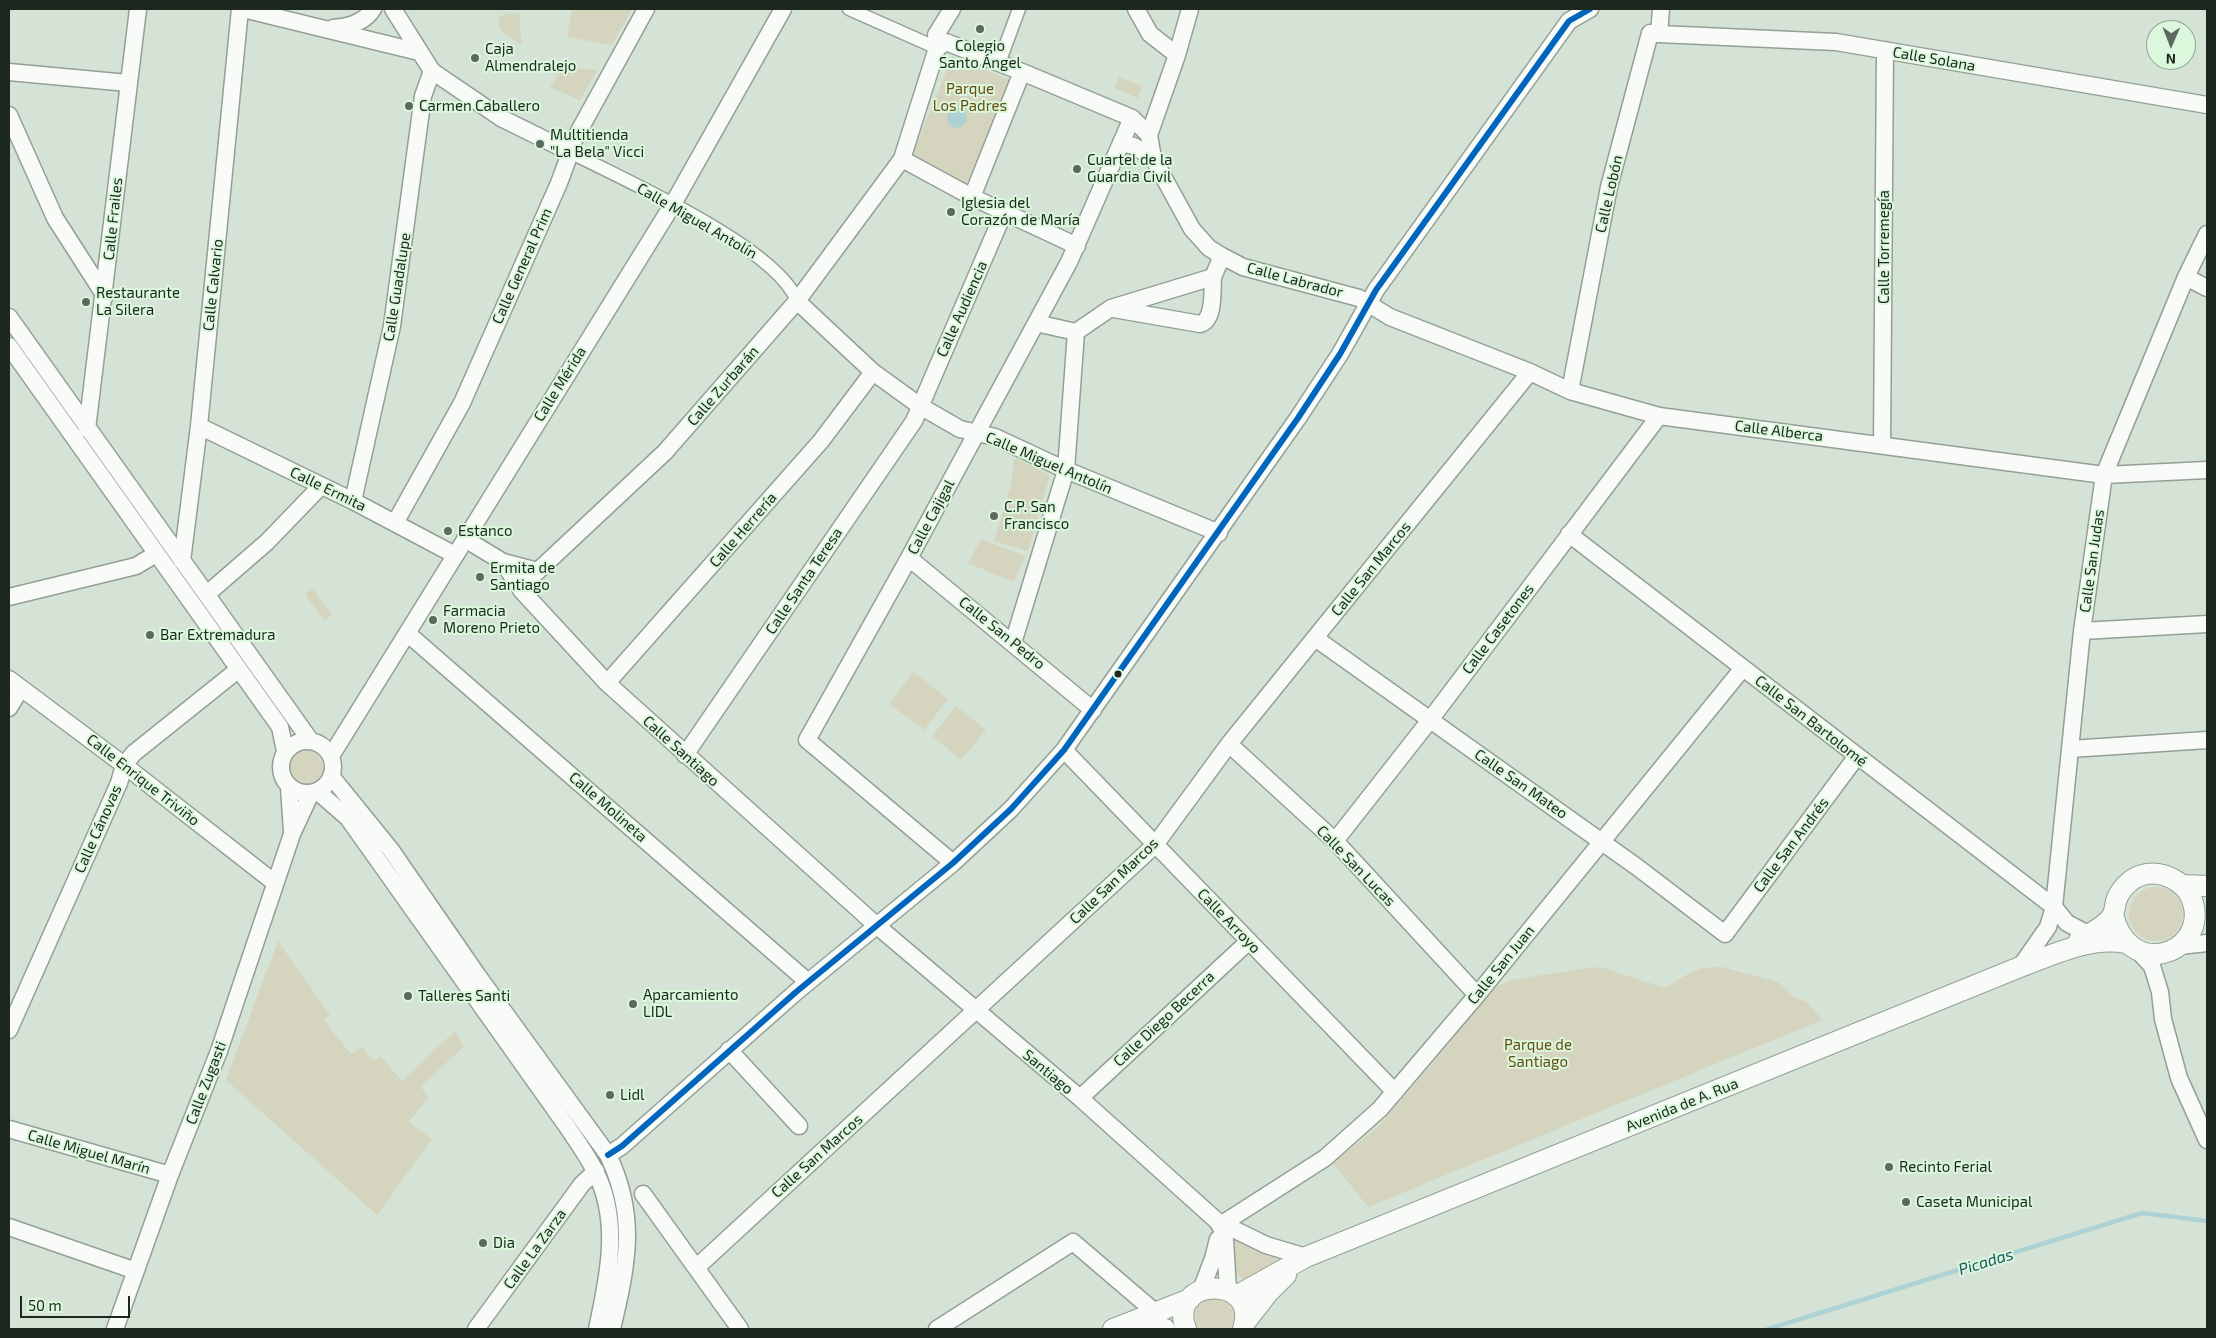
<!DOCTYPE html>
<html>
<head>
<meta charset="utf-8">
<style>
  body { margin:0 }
  #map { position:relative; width:2216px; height:1338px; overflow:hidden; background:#d4e3d5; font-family:"Exo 2",sans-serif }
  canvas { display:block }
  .frame { position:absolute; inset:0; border:10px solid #1c271d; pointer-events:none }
  .north { position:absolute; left:2146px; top:20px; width:50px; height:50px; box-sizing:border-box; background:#dbf7dc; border:1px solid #8fa490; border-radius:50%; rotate:181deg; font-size:14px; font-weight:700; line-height:20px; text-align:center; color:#1c271d }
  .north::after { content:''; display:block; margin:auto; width:18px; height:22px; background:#5c695d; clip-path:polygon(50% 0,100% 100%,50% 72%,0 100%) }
  .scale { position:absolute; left:20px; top:1296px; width:110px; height:22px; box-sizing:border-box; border:2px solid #1c271d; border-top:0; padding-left:6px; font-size:15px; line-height:18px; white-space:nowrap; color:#1c271d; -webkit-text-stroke:4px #dbf7dc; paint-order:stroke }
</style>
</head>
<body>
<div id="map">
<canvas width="2216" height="1338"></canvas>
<div class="frame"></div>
<div class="north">N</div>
<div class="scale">50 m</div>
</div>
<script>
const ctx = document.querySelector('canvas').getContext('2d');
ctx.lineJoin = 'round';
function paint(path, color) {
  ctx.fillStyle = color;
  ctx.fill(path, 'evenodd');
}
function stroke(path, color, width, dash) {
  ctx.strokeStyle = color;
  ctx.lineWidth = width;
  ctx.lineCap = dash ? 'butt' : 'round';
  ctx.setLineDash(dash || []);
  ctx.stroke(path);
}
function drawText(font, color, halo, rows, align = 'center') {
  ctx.font = font + ' "Exo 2",sans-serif';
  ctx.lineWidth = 4;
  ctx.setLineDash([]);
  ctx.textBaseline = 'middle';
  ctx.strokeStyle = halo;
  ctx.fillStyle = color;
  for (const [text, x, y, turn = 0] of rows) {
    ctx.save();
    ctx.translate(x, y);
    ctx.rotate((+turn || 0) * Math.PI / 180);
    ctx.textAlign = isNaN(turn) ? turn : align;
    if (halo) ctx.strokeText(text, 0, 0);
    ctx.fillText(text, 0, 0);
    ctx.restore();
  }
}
const green = new Path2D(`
  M572,9H632L612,45L567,37Z
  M519,13L522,45L501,31L498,19L504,14Z
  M952,57L1011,80L966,184L910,160Z
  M560,66L597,70L580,100L550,87L560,72Z
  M1119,77L1143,86L1138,98L1114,88Z
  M1017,459L1050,475L1028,551L994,541L1010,490L1014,464L1013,460Z
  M981,539L1025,556L1014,582L968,563Z
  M313,589L332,615L324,621L305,594Z
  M913,672L948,699L924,730L889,704Z
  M956,706L986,730L961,760L932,736Z
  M289 768a17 17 0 1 1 34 0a17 17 0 1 1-34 0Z
  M2129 914a27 27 0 1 1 54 0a27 27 0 1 1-54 0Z
  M278,941L330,1015L323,1020L351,1054L362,1047L374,1061L380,1056L402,1081L455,1031L464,1046L421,1087L429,1098L408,1122L432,1139L377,1215L226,1080Z
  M1601,967L1665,988L1684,976L1703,968L1722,967L1778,982L1793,996L1807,1002L1822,1020L1368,1207L1333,1163L1378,1127L1449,1044L1480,1002L1495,987L1512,980L1573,970Z
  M1234,1238L1282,1258L1260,1276L1244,1280L1233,1270L1232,1239Z
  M1218,1297C1232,1305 1239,1314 1232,1329H1198C1189,1309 1200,1300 1218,1297Z`);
const water = new Path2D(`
  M947 118a10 10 0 1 1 20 0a10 10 0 1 1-20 0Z`);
const stream = new Path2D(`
  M1768,1329L2142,1213L2207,1221`);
const pedestrian = new Path2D(`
  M849,9L937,48
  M999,63L1019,9
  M568,151C622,179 777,247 797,301`);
const minor = new Path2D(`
  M243,9L419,52
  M393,9L432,71L501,118L568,151
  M1136,9L1150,34L1177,55
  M333,28C349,27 364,23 373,9
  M1659,34L1836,42L2207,105
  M937,48L936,35L952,9
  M9,72L128,83
  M1022,72L1132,118L1149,135L1153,158L1192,229L1209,248L1222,256L1243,267L1359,298L1390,317L1530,372L1570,391L1659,416L2104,475L2207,470
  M9,115L55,218L105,296
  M1149,135L1177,55L1190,9
  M1121,143L1134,146L1153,158
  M972,197L1022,72L946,42L937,48L902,159L972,197L1077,246
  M2186,277L2207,288
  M797,301L873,372L920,406L960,429L995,437L1066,470L1219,533
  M1114,309L1200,324C1215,320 1212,291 1213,277
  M9,317L310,740
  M1036,323L1076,332L1111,308L1213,277L1222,256
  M9,346L280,727L285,751
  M1570,391L1609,187L1650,33L1659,34L1661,9
  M199,426L353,501L455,555
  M87,429L138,9
  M1882,445L1885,50
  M353,501L392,326L423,96L432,71
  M395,523L462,403L559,183L569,156L568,151L646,9
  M1569,534L2054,907L2067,923L2088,934
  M465,539L503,562L538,571
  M909,558L1093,710
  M182,561L199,426L240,9
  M503,562L522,591L607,683L876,925L1080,1098L1217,1221L1223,1231L1225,1240L1228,1290
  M522,591L526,582L665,452L797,301L902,159
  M207,594L267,542L321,486
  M9,597L136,566L156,554
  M2082,631L2207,624
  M407,633L808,982
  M1315,638L1637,867L1725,934L1857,756
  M1013,643L1066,470L1076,332
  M9,679L124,765L275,883
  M607,683L821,441L873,372
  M9,708L21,688
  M281 767a26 26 0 1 1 52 0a26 26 0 1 1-52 0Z
  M1229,744L1335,841L1477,995
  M2070,749L2207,740
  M1064,750L1395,1092
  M685,755L914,421L1004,212
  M331,756L673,204L783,9
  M331,776L391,850L478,976L608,1155C638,1217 627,1265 612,1329
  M289,787L292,832
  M317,791L348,818L566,1125C576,1140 587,1155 595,1171C621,1221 608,1278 597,1329
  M1335,841L1430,720L1659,416
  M953,863L807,740L909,558L1069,262L1132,118
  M2179,946L2207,943
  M2139,952L2152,966L2160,992L2163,1019L2179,1078L2207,1140
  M2020,967L2048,927L2054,907L2082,631L2104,475L2186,277L2207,234
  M9,1030L119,783L124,765L134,753L239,669
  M729,1050L799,1126
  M1080,1098L1249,941
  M9,1129L170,1175
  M608,1155L622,1146L796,992L953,863L1011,809L1064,750L1298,418L1340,354L1376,290L1569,21L1590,9
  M643,1194L740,1329
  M1217,1221L1266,1245L1306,1257
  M1222,1224L1325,1158L1380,1109L1477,995L1743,668
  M9,1227L136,1271
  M697,1267L1155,845L1229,744L1530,372
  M1201,1290L1213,1259L1218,1239
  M115,1329L170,1175L219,1051L292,834L311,793
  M476,1329L582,1184L596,1171
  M937,1329L1073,1242L1155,1312`);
const tertiary = new Path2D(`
  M2183,885L2207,886
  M2079,940C2090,933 2105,927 2112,916C2115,911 2115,906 2116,901C2119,891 2129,880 2139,876C2153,871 2166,874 2178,882C2187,888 2192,897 2194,907C2203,955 2128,980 2113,914
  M1236,1296L1306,1257L2020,967C2053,955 2090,936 2126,943
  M1127,1324L1165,1329
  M1244,1324L1268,1293L1286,1275
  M1113,1329L1190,1299
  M1186,1329C1166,1276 1261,1274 1243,1329`);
const bus1 = new Path2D(`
  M608,1155L622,1146L796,992L953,863L1011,809L1064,750L1298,418L1340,354L1376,290L1569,21L1590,9`);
const markers = [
  [980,29,5,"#5c695d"],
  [475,58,5,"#5c695d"],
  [409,106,5,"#5c695d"],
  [540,144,5,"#5c695d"],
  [1077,169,5,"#5c695d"],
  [951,212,5,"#5c695d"],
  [86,302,5,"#5c695d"],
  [994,516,5,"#5c695d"],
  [448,531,5,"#5c695d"],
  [480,577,5,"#5c695d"],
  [433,620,5,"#5c695d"],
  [150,635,5,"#5c695d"],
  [1118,674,4.5,"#1c271d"],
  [408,996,5,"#5c695d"],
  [633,1004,5,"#5c695d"],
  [610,1095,5,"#5c695d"],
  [1889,1167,5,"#5c695d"],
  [1906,1202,5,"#5c695d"],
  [483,1243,5,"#5c695d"]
];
const poiNames = [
  ["Colegio",980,46,"center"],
  ["Santo Ángel",980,63,"center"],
  ["Caja",485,49],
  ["Almendralejo",485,66],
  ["Carmen Caballero",419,106],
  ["Multitienda",550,135],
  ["\"La Bela\" Vicci",550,152],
  ["Cuartel de la",1087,160],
  ["Guardia Civil",1087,177],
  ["Iglesia del",961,203],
  ["Corazón de María",961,220],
  ["Restaurante",96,293],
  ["La Silera",96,310],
  ["C.P. San",1004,507],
  ["Francisco",1004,524],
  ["Estanco",458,531],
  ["Ermita de",490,568],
  ["Santiago",490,585],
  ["Farmacia",443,611],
  ["Moreno Prieto",443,628],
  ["Bar Extremadura",160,635],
  ["Aparcamiento",643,995],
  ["LIDL",643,1012],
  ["Talleres Santi",418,996],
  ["Lidl",620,1095],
  ["Recinto Ferial",1899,1167],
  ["Caseta Municipal",1916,1202],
  ["Dia",493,1243]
];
const streetNames = [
  ["Calle Solana",1934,59,10],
  ["Calle Lobón",1609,194,-77],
  ["Calle Frailes",113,219,-84],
  ["Calle Miguel Antolín",697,221,30],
  ["Calle Torremegía",1884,247,-90],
  ["Calle General Prim",522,266,-66],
  ["Calle Labrador",1295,280,15],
  ["Calle Calvario",213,285,-84],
  ["Calle Guadalupe",397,287,-81],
  ["Calle Audiencia",962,309,-66],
  ["Calle Mérida",560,384,-58],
  ["Calle Zurbarán",723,386,-49],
  ["Calle Alberca",1779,431,7],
  ["Calle Miguel Antolín",1049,463,23],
  ["Calle Ermita",328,489,26],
  ["Calle Cajigal",931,517,-62],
  ["Calle Herrería",743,530,-49],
  ["Calle San Judas",2092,561,-82],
  ["Calle San Marcos",1371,569,-51],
  ["Calle Santa Teresa",804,581,-56],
  ["Calle Casetones",1498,629,-53],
  ["Calle San Pedro",1002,633,39],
  ["Calle San Bartolomé",1811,721,38],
  ["Calle Santiago",681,751,42],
  ["Calle Enrique Triviño",143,780,38],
  ["Calle San Mateo",1521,784,35],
  ["Calle Molineta",608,807,41],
  ["Calle Cánovas",98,829,-66],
  ["Calle San Andrés",1791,845,-53],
  ["Calle San Lucas",1356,866,46],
  ["Calle San Marcos",1114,881,-44],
  ["Calle Arroyo",1229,921,46],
  ["Calle San Juan",1501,965,-51],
  ["Calle Diego Becerra",1164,1019,-43],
  ["Santiago",1048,1072,40],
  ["Calle Zugasti",206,1083,-69],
  ["Avenida de A. Rua",1682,1105,-22],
  ["Calle Miguel Marín",89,1152,16],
  ["Calle San Marcos",817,1156,-42],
  ["Calle La Zarza",535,1249,-54]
];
const parkNames = [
  ["Parque",970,89],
  ["Los Padres",970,106],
  ["Parque de",1538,1045],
  ["Santiago",1538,1062]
];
const waterNames = [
  ["Picadas",1986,1262,-17]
];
paint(green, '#d5d4bf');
paint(water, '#aed2d4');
stroke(stream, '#aed2d4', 4.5);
stroke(pedestrian, '#949f95', 15);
stroke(minor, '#949f95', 19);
stroke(tertiary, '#949f95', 22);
stroke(pedestrian, '#f9fbf9', 12);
stroke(minor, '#f9fbf9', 16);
stroke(tertiary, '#f9fbf9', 20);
stroke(bus1, '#0065bd', 6);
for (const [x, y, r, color] of markers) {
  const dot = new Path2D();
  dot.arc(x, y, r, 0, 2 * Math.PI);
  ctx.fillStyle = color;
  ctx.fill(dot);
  stroke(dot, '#dbf7dc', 2);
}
drawText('15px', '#1c271d', '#dbf7dc', poiNames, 'left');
drawText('15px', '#1c271d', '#dbf7dc', streetNames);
drawText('15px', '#664d14', '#dbf7dc', parkNames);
drawText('italic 16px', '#195861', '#dbf7dc', waterNames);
</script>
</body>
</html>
